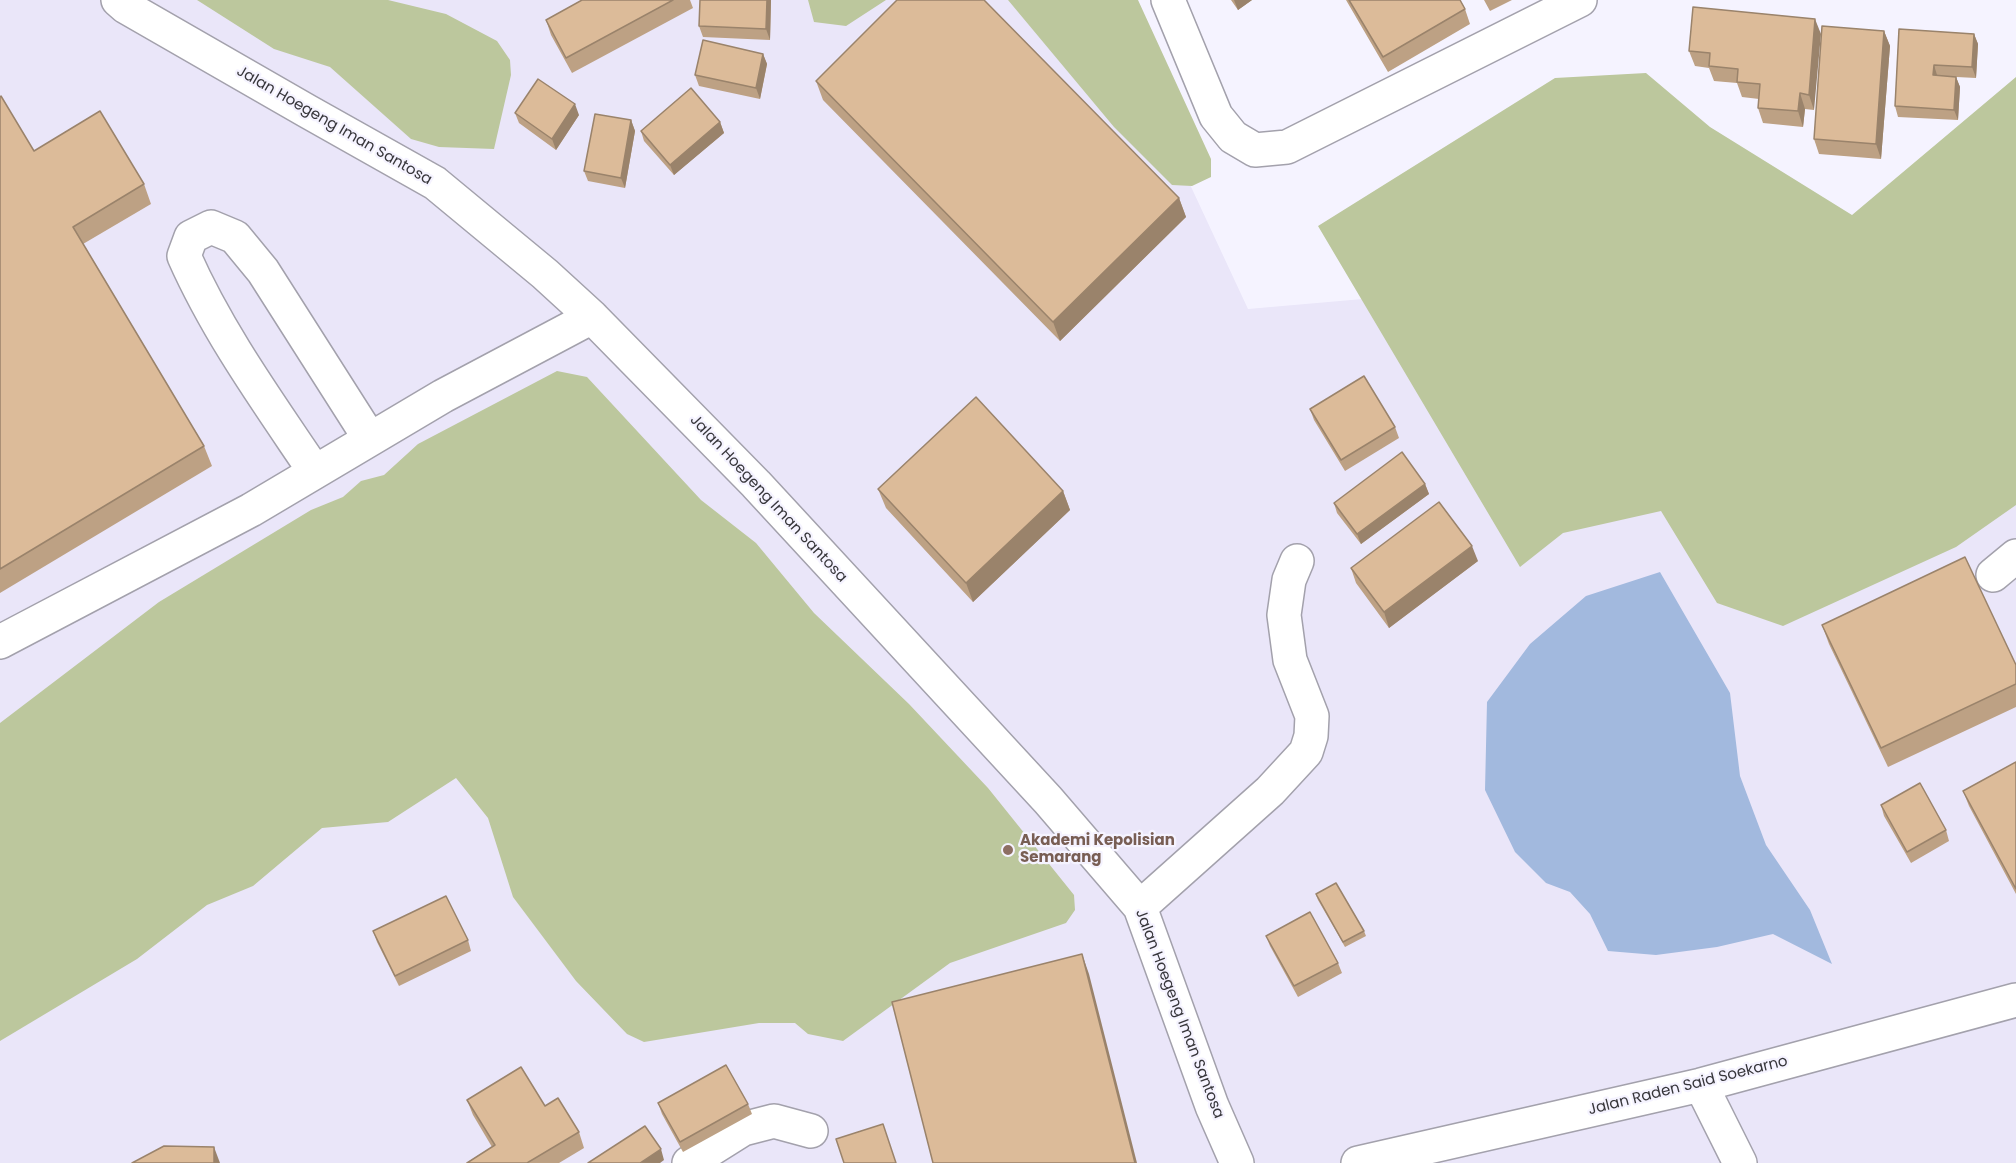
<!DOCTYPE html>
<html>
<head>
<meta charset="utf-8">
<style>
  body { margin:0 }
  canvas { display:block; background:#f5f3ff }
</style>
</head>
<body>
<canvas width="2016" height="1163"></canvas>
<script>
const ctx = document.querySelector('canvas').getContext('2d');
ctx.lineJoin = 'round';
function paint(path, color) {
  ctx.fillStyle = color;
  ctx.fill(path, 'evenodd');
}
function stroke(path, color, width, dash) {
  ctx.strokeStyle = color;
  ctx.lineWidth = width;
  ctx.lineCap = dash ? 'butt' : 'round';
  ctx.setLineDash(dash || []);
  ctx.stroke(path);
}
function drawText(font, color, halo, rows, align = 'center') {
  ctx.font = font + ' Poppins,sans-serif';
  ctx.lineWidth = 4.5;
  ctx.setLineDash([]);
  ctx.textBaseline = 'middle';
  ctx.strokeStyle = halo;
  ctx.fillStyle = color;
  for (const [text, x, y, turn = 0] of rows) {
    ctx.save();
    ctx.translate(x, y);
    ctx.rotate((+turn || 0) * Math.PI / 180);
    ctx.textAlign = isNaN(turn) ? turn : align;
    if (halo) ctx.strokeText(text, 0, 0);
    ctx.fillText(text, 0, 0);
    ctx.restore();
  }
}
const built = new Path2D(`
  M0,0H1104L1248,309L1466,290L2016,467V1163H0Z`);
const forest = new Path2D(`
  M197,0H388L446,14L497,41L510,60L511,75L494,149L439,147L411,139L330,67L274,49Z
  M808,0H886L846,26L814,22Z
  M1008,0H1138L1211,159V177L1192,186L1172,185L1114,127Z
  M1646,73L1710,127L1852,215L2016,77V505L1956,547L1783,626L1717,603L1661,511L1563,533L1520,567L1318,226L1555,78Z
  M557,371L587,377L701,500L756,543L814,613L909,704L988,788L1074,895L1075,910L1066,923L950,963L843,1041L808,1034L795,1023H759L644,1042L627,1034L576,981L513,897L488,818L456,778L388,822L322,828L253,886L207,905L137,959L0,1041V723L159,602L311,510L343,497L361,481L384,475L418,444Z`);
const water = new Path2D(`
  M1660,572L1730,693L1740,776L1766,845L1810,910L1832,964L1773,934L1717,947L1656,955L1608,951L1590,914L1570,892L1546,883L1515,852L1485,790L1487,702L1530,644L1586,596Z`);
const minor = new Path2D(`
  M118,0L126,7L307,111L435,183L545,274L592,317L756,484L1048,800L1140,907L1212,1106L1237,1163
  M1168,0L1216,116L1233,137L1255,150L1287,147L1580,0
  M315,472C268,402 218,333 184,256L191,237L211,227L235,237L263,271L370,439
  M1993,575L2016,556
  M0,642L251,510L443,396L592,317
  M1140,907L1270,791L1306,752L1311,736L1312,716L1290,660L1284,615L1289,580L1297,561
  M1701,1085L1740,1163
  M689,1163L743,1129L774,1121L811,1131
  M1358,1163L1701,1085L2016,1000`);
const wall = new Path2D(`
  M582,0H690L693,8L572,73L551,35L546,20Z
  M771,0L770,40L703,37L699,26Z
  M1231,0H1252L1238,10Z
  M1346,0H1460L1465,9L1470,24L1388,72Z
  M1484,0H1512L1490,11Z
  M1815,19L1814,110L1805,109L1803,127L1763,123L1758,108L1759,99L1742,97L1737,83L1714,81L1709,68L1695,66L1689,51Z
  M1899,29L1974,34L1978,44L1976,78L1937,76L1956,77L1960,87L1958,120L1898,117L1895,106Z
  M1884,31L1890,46L1881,159L1819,154L1814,139Z
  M763,54L767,64L760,99L699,86L695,75Z
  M816,81L1179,198L1186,217L1060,341L823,100Z
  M0,97L34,151L144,184L151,204L83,244L204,446L212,466L0,593Z
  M515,113L579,115L556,150L519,123Z
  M631,120L635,131L625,188L588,181L584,171Z
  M720,122L724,133L674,175L644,141L641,131Z
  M1310,409L1395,427L1399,438L1345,471L1314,420Z
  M1425,484L1429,494L1361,544L1337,513L1334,503Z
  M878,489L1063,491L1070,510L973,602L886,508Z
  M1478,561L1389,628L1356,583L1351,568Z
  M1822,625L2016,665V707L1888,767L1829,644Z
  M2016,762V894L1969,806L1963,791Z
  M1881,805L1946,830L1949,841L1911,863L1884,816Z
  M1316,895L1364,931L1366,936L1345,947L1318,900Z
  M373,931L468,940L471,951L399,986L377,942Z
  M1266,936L1338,963L1342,973L1298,997L1270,946Z
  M467,1100L545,1106L579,1132L584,1148L559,1163H466L492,1147L473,1115Z
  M658,1103L748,1104L752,1114L683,1152L662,1114Z`);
const shadedWall = new Path2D(`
  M767,0H771L770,40L766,29Z
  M1234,0H1252L1238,10Z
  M1815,19L1821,34L1814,110L1809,95Z
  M1884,31L1890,46L1881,159L1876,144Z
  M1974,34L1978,44L1976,78L1972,67Z
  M763,54L767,64L760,99L756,88Z
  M1934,65L1937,75H1933Z
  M1956,77L1960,87L1958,120L1954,110Z
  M1800,93L1805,109L1803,127L1798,111Z
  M575,104L579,115L556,150L552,139Z
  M631,120L635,131L625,188L621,178Z
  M720,122L724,133L674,175L670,165Z
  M1179,198L1186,217L1060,341L1053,322Z
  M1425,484L1429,494L1361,544L1357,534Z
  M1063,491L1070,510L973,602L966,583Z
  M1472,546L1478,561L1389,628L1384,612Z
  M1082,954L1089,974L1137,1163H1135Z
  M214,1147L220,1163H214Z
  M661,1149L664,1160L660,1163H640Z`);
const building = new Path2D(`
  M582,0H673L566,58L546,20Z
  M700,0H767L766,29L699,26Z
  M897,0H984L1179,198L1053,322L816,81Z
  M1349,0H1460L1465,9L1383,57Z
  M1693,7L1815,19L1809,95L1800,93L1798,111L1758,108L1760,84L1737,82L1738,69L1709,66L1710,53L1689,51Z
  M1822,26L1884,31L1876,144L1814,139Z
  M1899,29L1974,34L1972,67L1934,65L1933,75L1956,77L1954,110L1895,106Z
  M703,40L763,54L756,88L695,75Z
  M538,79L575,104L552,139L515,113Z
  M691,88L720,122L670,165L641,131Z
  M1,96L34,151L100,111L144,184L73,227L204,446L0,569V97Z
  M595,114L631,120L621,178L584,171Z
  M1364,376L1395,427L1341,460L1310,409Z
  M976,397L1063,491L966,583L878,489Z
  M1402,452L1425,484L1357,534L1334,503Z
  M1439,502L1472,546L1384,612L1351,568Z
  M1965,557L2016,665V684L1881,748L1822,625Z
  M2016,762V889L1963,791Z
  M1920,783L1946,830L1907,852L1881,805Z
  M1336,883L1364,931L1343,942L1316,894Z
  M446,896L468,940L395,976L373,931Z
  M1310,912L1338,963L1294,986L1266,936Z
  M1082,954L1135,1163H933L892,1002Z
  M726,1065L748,1104L680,1142L658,1103Z
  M521,1067L545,1106L558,1098L579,1132L527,1163H467L495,1145L467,1100Z
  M883,1124L896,1163H844L836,1139Z
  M645,1126L661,1149L640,1163H588Z
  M164,1146L214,1147V1163H132Z`);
const markers = [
  [1008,850,6,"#8d6e63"]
];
const streetNames = [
  ["Jalan Hoegeng Iman Santosa",334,126,30],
  ["Jalan Hoegeng Iman Santosa",768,499,47],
  ["Jalan Hoegeng Iman Santosa",1179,1014,69],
  ["Jalan Raden Said Soekarno",1688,1086,-14]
];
const educationNames = [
  ["Akademi Kepolisian",1020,841],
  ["Semarang",1020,858]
];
paint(built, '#eae6f9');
paint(forest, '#bcc79d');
paint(water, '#a2b9de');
stroke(minor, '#a3a1ac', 36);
stroke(minor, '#fff', 33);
paint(wall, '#bda184');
paint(shadedWall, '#9a836b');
paint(building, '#dcbb99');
stroke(building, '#9a836b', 1.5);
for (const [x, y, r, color] of markers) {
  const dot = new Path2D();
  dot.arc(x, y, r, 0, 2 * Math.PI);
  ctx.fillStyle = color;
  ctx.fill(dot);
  stroke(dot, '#f5f3ff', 2);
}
drawText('15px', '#37363b', '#f5f3ff', streetNames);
drawText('bold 15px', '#785e54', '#f5f3ff', educationNames, 'left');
</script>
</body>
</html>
